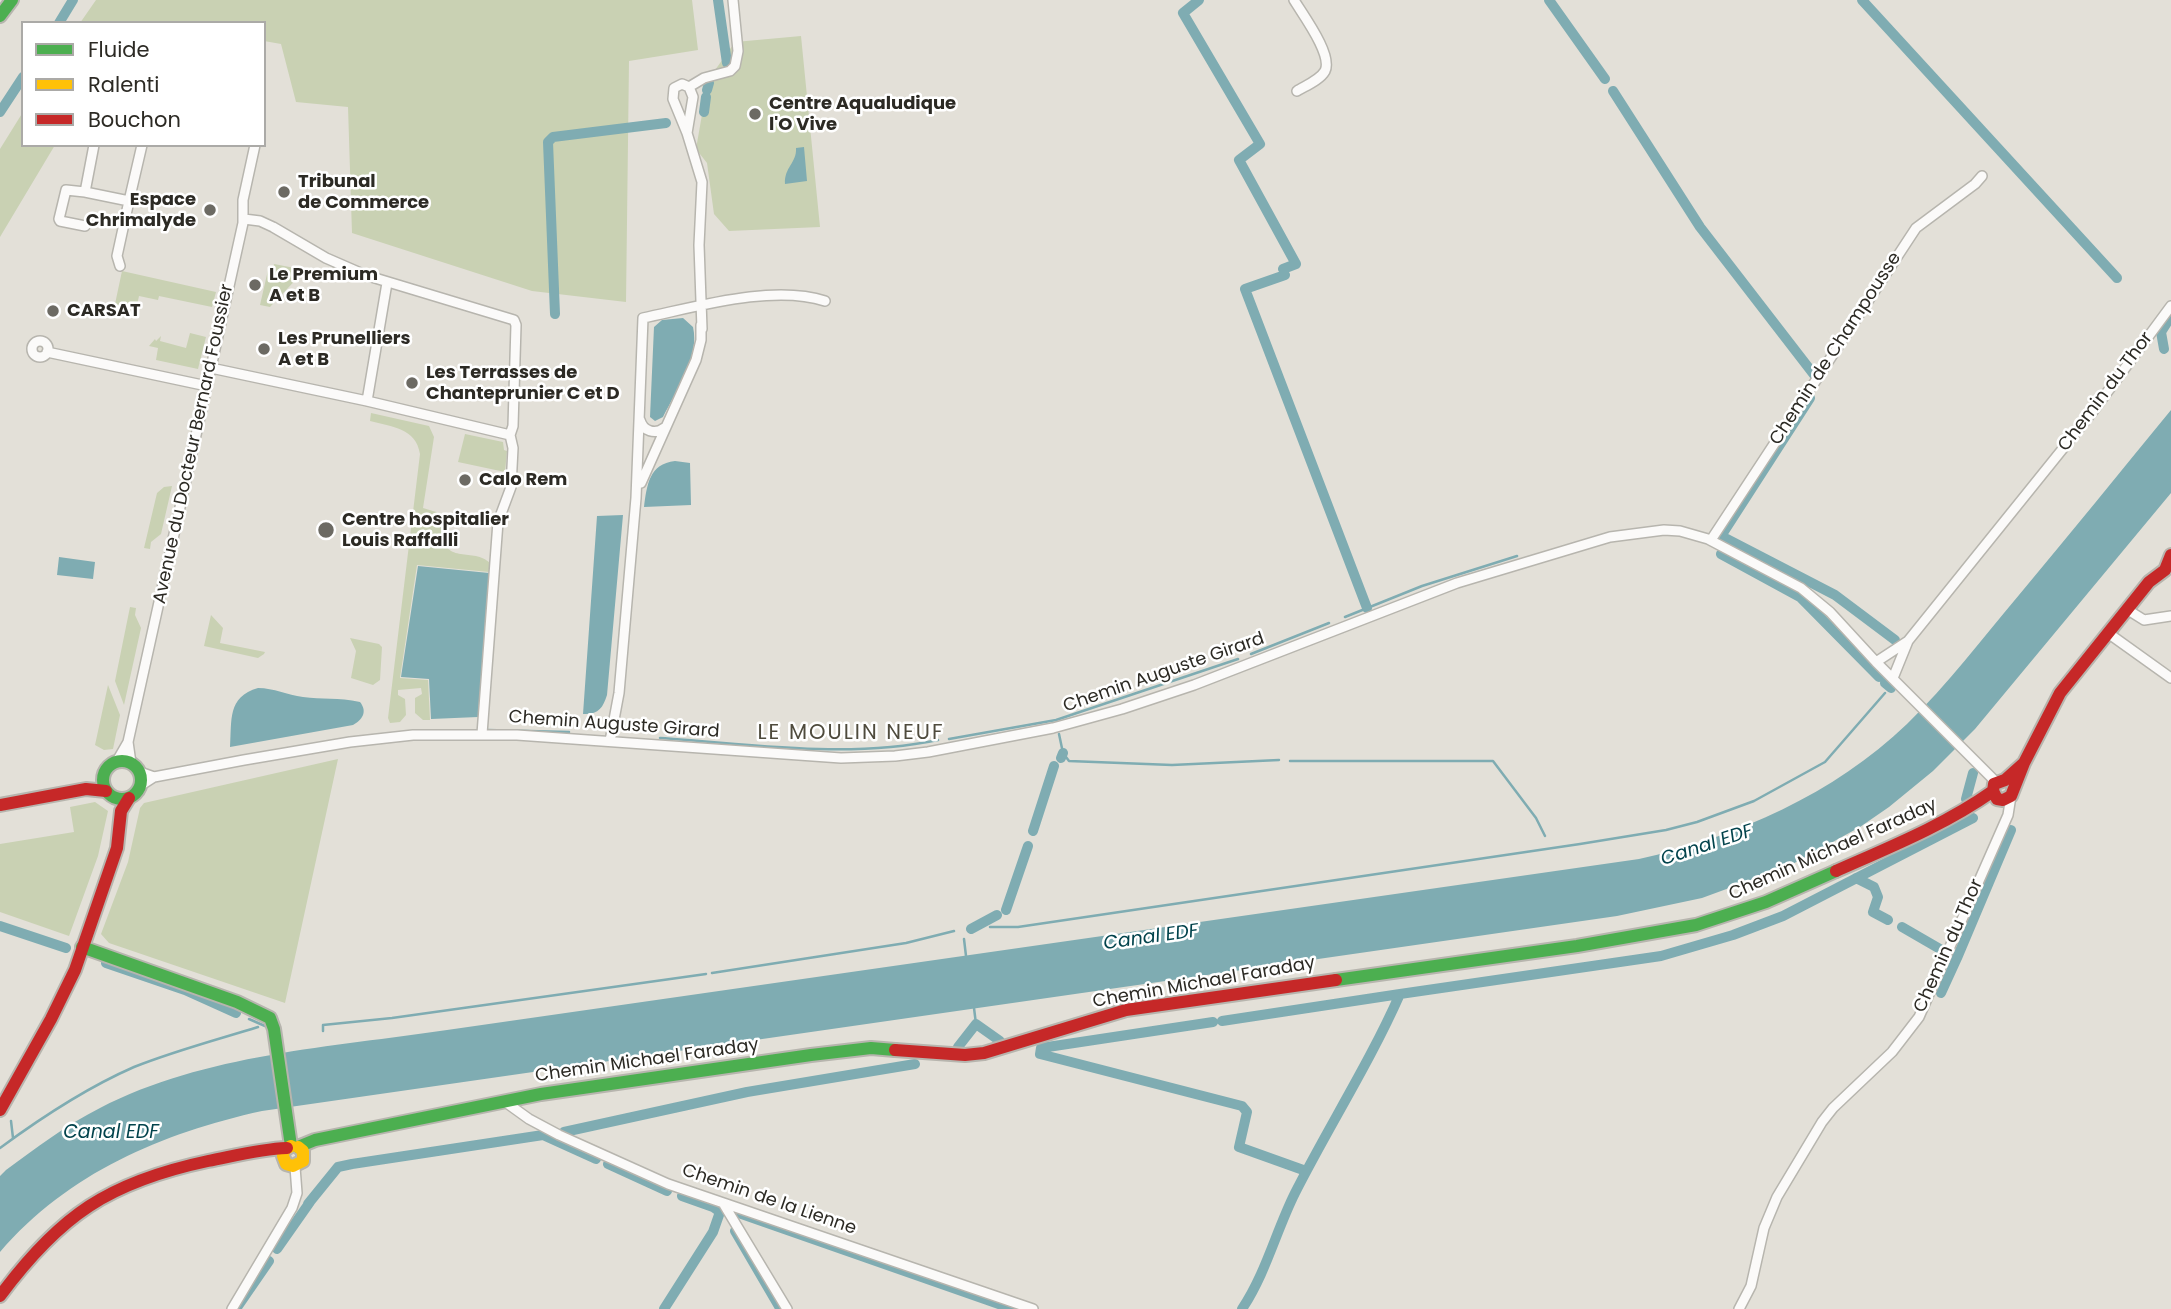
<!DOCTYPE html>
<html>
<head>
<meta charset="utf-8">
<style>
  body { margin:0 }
  #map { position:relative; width:2171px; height:1309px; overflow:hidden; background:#e3e0d8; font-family:Poppins,sans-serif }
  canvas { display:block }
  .legend { position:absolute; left:21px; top:21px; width:245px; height:126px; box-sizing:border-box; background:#fff; border:2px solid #abaaa7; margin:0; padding:9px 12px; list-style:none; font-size:21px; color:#2c2a24 }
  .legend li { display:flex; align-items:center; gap:14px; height:35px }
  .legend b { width:35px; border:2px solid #abaaa7 }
</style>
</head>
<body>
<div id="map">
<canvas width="2171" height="1309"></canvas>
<ul class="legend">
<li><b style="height:9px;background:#4caf50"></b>Fluide</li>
<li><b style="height:9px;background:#ffc107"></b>Ralenti</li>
<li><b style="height:9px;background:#c62828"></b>Bouchon</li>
</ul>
</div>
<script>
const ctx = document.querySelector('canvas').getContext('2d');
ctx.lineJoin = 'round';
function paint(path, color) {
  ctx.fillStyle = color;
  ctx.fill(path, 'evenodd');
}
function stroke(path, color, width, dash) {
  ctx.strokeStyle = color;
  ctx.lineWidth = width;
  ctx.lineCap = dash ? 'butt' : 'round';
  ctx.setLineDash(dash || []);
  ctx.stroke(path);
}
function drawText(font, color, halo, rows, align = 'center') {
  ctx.font = font + ' Poppins,sans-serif';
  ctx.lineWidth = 5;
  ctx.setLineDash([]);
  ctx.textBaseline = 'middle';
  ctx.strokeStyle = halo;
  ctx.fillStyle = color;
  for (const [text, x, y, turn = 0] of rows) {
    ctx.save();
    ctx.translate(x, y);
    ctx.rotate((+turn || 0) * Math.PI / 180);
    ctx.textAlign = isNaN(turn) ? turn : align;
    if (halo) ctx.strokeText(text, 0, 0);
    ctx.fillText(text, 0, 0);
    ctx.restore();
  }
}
const green = new Path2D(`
  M96,0H692L698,50L629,61L626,302L532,291L352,233L348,107L296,102L281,44L264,41V23H80Z
  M801,36L820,227L729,231L714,214L707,163L696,149L708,80L735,42Z
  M23,112V145H55L0,237V149Z
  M274,264L305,270L270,307L260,305L268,270L269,268L273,269Z
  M122,271L216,292L212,307L159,296L158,300L139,296L136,310L115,304Z
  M190,333L206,337L198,369L156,360L158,348L149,346L155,339L156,341L161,336L160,341L186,348Z
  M371,413L429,426L434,437L423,508L446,515L450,534L443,533C444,565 474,547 490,563L489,572L417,565L400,678L428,680L430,720H423L415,713V698L422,694L421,688L398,690V695L405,699L406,715L400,722L390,723L388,718L420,454C416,428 392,427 370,421Z
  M465,434L503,442L504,450L507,451L505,472L458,462Z
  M172,486L161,534L151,542L150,549L144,548L157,493L164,487Z
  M130,607L136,608L135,615L141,628L124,705L115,681Z
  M211,615L223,628L220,643L265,652L264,654L258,658L204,646Z
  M350,638L379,644L382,647L380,680L373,685L351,678L356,651Z
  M108,685L120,715L113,749L104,750L95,745Z
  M338,759L285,1003L109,943L101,934L128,862L140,808L144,803Z
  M95,802L108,811L98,856L69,936L0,912V844L74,832L70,807Z`);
const water = new Path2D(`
  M804,147L807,181L785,184C784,167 797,163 796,148Z
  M683,318L693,327C700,357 676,391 663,417L655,421L650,417L654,327L662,320Z
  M2171,410V493L1975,729L1933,771L1889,807L1860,827L1789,866L1702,898L1617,916L262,1111C162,1133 68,1173 0,1252V1176L6,1170C36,1148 66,1125 100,1108C204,1054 333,1047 447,1030L1639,859C1737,837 1834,794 1907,724C1948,684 1982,639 2019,595C2070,534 2120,472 2171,410Z
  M675,461L690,463L691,505L644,507C647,485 649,464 675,461Z
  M623,515L607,695C603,708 598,715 583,714L597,516Z
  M59,557L95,562L93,579L57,575Z
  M418,566L489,573L478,717L431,719L429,679L401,677Z
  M258,688C274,688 287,695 303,697C322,700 338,697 360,702C368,712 362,720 353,725L230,747C232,720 227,697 258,688Z`);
const stream = new Path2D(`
  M1345,617L1422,586L1517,556
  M1251,654L1329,623
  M487,730L569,732
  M1059,734L1063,753L1069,761L1172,765L1279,760
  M660,738C752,744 847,759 938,740
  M949,739L1056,720L1238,659
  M1290,761H1493L1536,818L1545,836
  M990,927H1018L1580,844L1666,830L1697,822L1754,801L1825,762L1885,693
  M964,939L966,956
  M712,973L906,943L954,931
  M974,1008L976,1024
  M249,1019L265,1026
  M323,1031V1025L392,1018L706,974
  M11,1121L13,1138
  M0,1148C42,1117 86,1088 134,1067C174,1051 216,1040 258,1027`);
const canal = new Path2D(`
  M718,0L727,63
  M1199,0L1183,13L1260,144L1239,160L1296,264L1283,269
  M1549,0L1605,79
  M1862,0L2117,278
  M59,23L73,0
  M707,90L709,83
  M1613,91L1700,227L1815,376
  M0,112L23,77
  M704,112L706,97
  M1285,275L1245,289L1367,608
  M555,314L548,142L553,137L666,123
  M2164,349L2161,332L2171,316
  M1810,398L1721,536L1835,595L1895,640
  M1721,554L1800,597L1879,677
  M1885,683L1891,688
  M1061,758L1063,753
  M1966,799L1973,773
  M1033,831L1054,766
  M1856,878L1874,887L1878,897L1873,912L1888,920
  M1006,910L1028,846
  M0,926L66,948
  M1902,927L1940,949
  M971,929L997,915
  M1957,958L2011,830
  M106,963L185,990L236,1013
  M1941,993L1957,958L1955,957
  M1400,994L1661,956L1733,935L1783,916L1973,818
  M1222,1021L1400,994C1370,1062 1329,1126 1295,1193C1276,1231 1266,1273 1242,1309
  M1213,1022L1041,1048L1040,1054L1242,1106L1247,1112L1239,1147L1306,1171
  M958,1047L976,1024L1000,1041
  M564,1132L747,1092L915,1064
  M608,1164L667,1191
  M308,1204L338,1167L352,1164L543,1135L596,1159
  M733,1211L1013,1309
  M735,1231L780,1308
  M277,1249L310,1202
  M238,1306L269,1261
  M664,1309L713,1232L720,1212L713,1207L682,1196`);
const street = new Path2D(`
  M1294,0C1303,15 1333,55 1325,71C1320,80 1305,86 1297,91
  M689,87L704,78L730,71L735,66L738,51L733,0
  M687,133L693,97L689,87L682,84L674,88L673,99L687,133L702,182L699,245L702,329
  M94,145L85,192L129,201L142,145
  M244,219L260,221L273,227L326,258L365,275L514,320L516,325L513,426L510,435
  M85,226L60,221L59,219L66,190L85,192
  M120,266L117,256L129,201
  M32 349a8 8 0 1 1 16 0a8 8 0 1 1-16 0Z
  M47,352L207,386
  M211,368L367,401L510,435
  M367,401L387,283
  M640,420C643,431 655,435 664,428
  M641,483L696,360L701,340V325
  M1711,540L1916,228L1975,184L1982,176
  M2128,610L2144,620L2171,616
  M2108,633L2171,678
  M1876,662L1908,641L2094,410L2171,306
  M1893,678L1908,641
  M482,734L498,522L511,487L513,448L510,435
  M610,741L619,693L636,498L643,318C696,307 773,284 825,301
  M128,742L131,763
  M117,761L128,742L243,223V200L255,145
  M140,772L154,777
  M140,786L154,777L244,760L350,742L413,735H517L841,758L895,756L928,752L1053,728L1122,709L1194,685L1457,583L1610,537L1664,530L1680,531L1708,539L1801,588L1830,612L1876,662L1996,782
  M504,1101L529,1119L559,1135L668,1184L1033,1309
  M723,1203L787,1309
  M232,1309L292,1208L297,1193L295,1167
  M1739,1309L1751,1286L1764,1228L1777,1197L1822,1122L1833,1108L1892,1052L1919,1017L2008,815L2011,796`);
const fast = new Path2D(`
  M0,16L12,0
  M103 780a19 19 0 1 1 38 0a19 19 0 1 1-38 0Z
  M82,947L237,1002L270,1018L274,1029L291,1146
  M1336,980L1577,946L1696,925L1766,902L1836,871
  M298,1147L315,1140L541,1094L811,1055L871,1048L895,1050`);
const slow = new Path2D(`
  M291,1146L284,1150L283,1156L286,1164L293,1166L303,1161V1151L298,1147`);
const jam = new Path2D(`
  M2024,763L2005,780L1994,784L1993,791L1997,799L2003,800L2011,796L2024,763L2060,693L2149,582L2165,570L2171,555
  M0,805L86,789L106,791
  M1836,871C1890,847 1945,825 1993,791
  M895,1050L965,1055L984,1053L1126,1010L1336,980
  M0,1110L51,1019L75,970L117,848L121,811L129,798
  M0,1296C60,1215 109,1182 208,1161C234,1156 260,1149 287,1148`);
const markers = [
  [755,114,7,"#6c6a63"],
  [284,192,7,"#6c6a63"],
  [210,210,7,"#6c6a63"],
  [255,285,7,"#6c6a63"],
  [53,311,7,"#6c6a63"],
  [264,349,7,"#6c6a63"],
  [412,383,7,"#6c6a63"],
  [465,480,7,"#6c6a63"],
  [326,530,9,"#6c6a63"]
];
const poiNames = [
  ["Centre Aqualudique",769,104],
  ["l'O Vive",769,125],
  ["Tribunal",298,182],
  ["de Commerce",298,203],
  ["Espace",196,200,"right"],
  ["Chrimalyde",196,221,"right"],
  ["Le Premium",269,275],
  ["A et B",269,296],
  ["CARSAT",67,311],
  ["Les Prunelliers",278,339],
  ["A et B",278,360],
  ["Les Terrasses de",426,373],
  ["Chanteprunier C et D",426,394],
  ["Calo Rem",479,480],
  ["Centre hospitalier",342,520],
  ["Louis Raffalli",342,541]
];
const streetNames = [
  ["Chemin de Champousse",1836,349,-57],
  ["Chemin du Thor",2106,392,-53],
  ["Avenue du Docteur Bernard Foussier",194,444,-78],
  ["Chemin Auguste Girard",1164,673,-19],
  ["Chemin Auguste Girard",614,725,4],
  ["Chemin Michael Faraday",1833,850,-24],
  ["Chemin du Thor",1949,946,-66],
  ["Chemin Michael Faraday",1204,983,-10],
  ["Chemin Michael Faraday",647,1061,-8],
  ["Chemin de la Lienne",769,1200,19]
];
const waterNames = [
  ["Canal EDF",1707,846,-18],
  ["Canal EDF",1151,938,-8],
  ["Canal EDF",111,1133]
];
const quarterNames = [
  ["LE MOULIN NEUF",851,734]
];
paint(green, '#c9d1b3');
paint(water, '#7facb2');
stroke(stream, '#7facb2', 2.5);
stroke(canal, '#7facb2', 10);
stroke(street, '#b7b5ae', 12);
stroke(fast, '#b7b5ae', 16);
stroke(slow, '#b7b5ae', 16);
stroke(jam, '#b7b5ae', 16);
stroke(street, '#fbfaf9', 9);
stroke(fast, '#4caf50', 12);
stroke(slow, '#ffc107', 12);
stroke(jam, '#c62828', 12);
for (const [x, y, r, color] of markers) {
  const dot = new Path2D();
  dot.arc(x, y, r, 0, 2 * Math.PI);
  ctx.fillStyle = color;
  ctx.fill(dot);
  stroke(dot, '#fff', 2.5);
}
drawText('bold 18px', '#2c2a24', '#fff', poiNames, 'left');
drawText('18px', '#2c2a24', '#fff', streetNames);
drawText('italic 19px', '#02434c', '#fff', waterNames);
ctx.letterSpacing = '2px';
drawText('21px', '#4f4b3d', '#fff', quarterNames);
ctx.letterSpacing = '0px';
</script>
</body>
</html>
